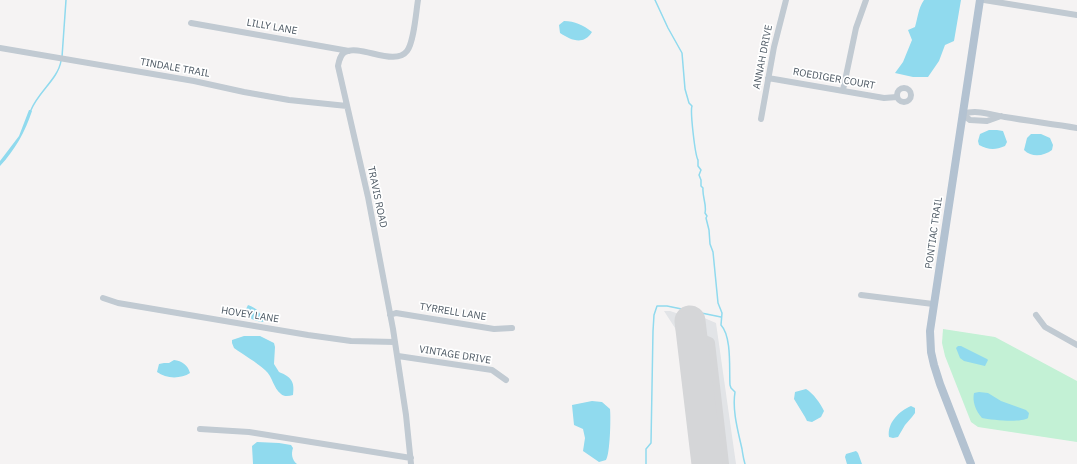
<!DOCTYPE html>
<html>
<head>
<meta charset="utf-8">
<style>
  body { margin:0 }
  canvas { display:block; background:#f5f3f3 }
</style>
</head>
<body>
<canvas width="1077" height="464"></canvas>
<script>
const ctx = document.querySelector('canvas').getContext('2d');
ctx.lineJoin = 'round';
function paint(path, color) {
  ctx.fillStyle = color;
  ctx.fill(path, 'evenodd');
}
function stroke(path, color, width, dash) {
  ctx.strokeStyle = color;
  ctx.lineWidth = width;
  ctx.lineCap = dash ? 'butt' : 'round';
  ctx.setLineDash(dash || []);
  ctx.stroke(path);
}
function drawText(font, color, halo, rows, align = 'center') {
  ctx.font = font + ' "IBM Plex Sans",sans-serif';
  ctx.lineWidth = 3.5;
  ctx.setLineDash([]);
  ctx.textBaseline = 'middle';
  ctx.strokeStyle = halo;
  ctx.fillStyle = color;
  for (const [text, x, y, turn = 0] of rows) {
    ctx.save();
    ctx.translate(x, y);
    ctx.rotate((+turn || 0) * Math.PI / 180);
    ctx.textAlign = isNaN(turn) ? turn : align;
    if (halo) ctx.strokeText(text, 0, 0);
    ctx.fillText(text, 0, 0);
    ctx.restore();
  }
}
const airport = new Path2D(`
  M664,311H670L679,314H701L702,317L716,323L736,464H694L678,337L675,328Z`);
const green = new Path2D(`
  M943,329L995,337L1077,381V442L978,427L971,422L945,356L942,343Z`);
const water = new Path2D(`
  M924,0H961L954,41L945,45L939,61L928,77H913L895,73L903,62L912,40L908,30L915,27C918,17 918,9 924,0Z
  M564,21C575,21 583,25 592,32C583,46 571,40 560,33L559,25Z
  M29,110H31L32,111C25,132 15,150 0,166V161L19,136Z
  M989,130H997L1003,131L1007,142L1005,146C995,150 989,150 979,145L978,141L980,134Z
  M1031,134H1041L1050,138L1053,145L1052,150C1044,156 1032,158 1024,150L1027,138Z
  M248,305C257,308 261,313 264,322C257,322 248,318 244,313Z
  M244,336H260L274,343L275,347L274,364L279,372C291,377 295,381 293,395C289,396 284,397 281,394C273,388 273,377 265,370C256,362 244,355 234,348L232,343V340Z
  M958,346H961L987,359L988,360L985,366L964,361L960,358L956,348Z
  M174,360C182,361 188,365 190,373C181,379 166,379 157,372L159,364L164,363H169Z
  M806,389C813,393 821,404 824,411L821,417L812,422L807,421L805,417L794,399L795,392Z
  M979,392L988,393L1001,401L1026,410L1029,413L1028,418C1021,423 992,420 982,418C976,411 972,402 974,393Z
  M592,401L602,402L610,409C611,419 610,454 606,460L599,462L583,451L585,438L583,429L574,425L572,405Z
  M911,406L915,408V413L912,417L905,425L898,437L893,438L889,437C887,423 899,411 911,406Z
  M257,442L279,443L291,445L293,448C291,454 292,460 297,464H253L252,446Z
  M856,451L858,453L862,464H847L845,457L846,454Z`);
const stream = new Path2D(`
  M655,0L668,28L682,53L685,89L689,103L692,106C690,111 695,155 698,160V166L701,170L699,175L701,180V186L703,188C702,196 707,205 705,213L707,216L706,218L709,230L710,244L713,252L718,303L722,313L721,325C732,337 729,369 730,385L731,388L735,392C732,410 738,431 742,449C743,455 743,457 745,464
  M62,57L66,0
  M31,110C38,92 58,79 61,61
  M646,464V449L651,443L653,331L654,315L657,306H667L721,317`);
const taxiway = new Path2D(`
  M692,340H702L709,343L723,464
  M695,362L711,361`);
const runway = new Path2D(`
  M690,321L707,464`);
const minor = new Path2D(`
  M984,0L1077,15
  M191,23L349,51
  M0,48L194,81L244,92L289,100L347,106
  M768,78L884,98L897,97
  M897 95a7 7 0 1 1 14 0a7 7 0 1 1-14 0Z
  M843,90L856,28L866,0
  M962,114C978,109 990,115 1005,117C1029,121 1053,124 1077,128
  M962,114L970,120L987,121L1001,116
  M761,119L774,47L786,0
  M861,295L933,304
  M103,298L118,303L308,335L351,341L395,342
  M390,315L396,313L494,329L512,328
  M1036,315L1045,327L1077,345
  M398,356L492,370L506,380
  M200,429L249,432L411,458
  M411,464L406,415L393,329L368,197L338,66C339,61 340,55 345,52C360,44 395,67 407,51C414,42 416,12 418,0`);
const major = new Path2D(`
  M971,464L940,384L934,365L931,352L930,331L980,0`);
const streetNames = [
  ["LILLY LANE",272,27,10],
  ["ANNAH DRIVE",763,57,-79],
  ["TINDALE TRAIL",175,68,10],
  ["ROEDIGER COURT",834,79,10],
  ["TRAVIS ROAD",377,197,78],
  ["PONTIAC TRAIL",934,233,-82],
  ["TYRRELL LANE",453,312,9],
  ["HOVEY LANE",250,315,9],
  ["VINTAGE DRIVE",455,355,9]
];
paint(airport, '#e2e4e7');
paint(green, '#c3f1d5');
paint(water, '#90daee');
stroke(stream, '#90daee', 1.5);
stroke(taxiway, '#d5d6d8', 12);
stroke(runway, '#d5d6d8', 31);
stroke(minor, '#c1cad2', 6);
stroke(major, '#b3c2d1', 8);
drawText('10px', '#4a5661', '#fff', streetNames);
</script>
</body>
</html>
